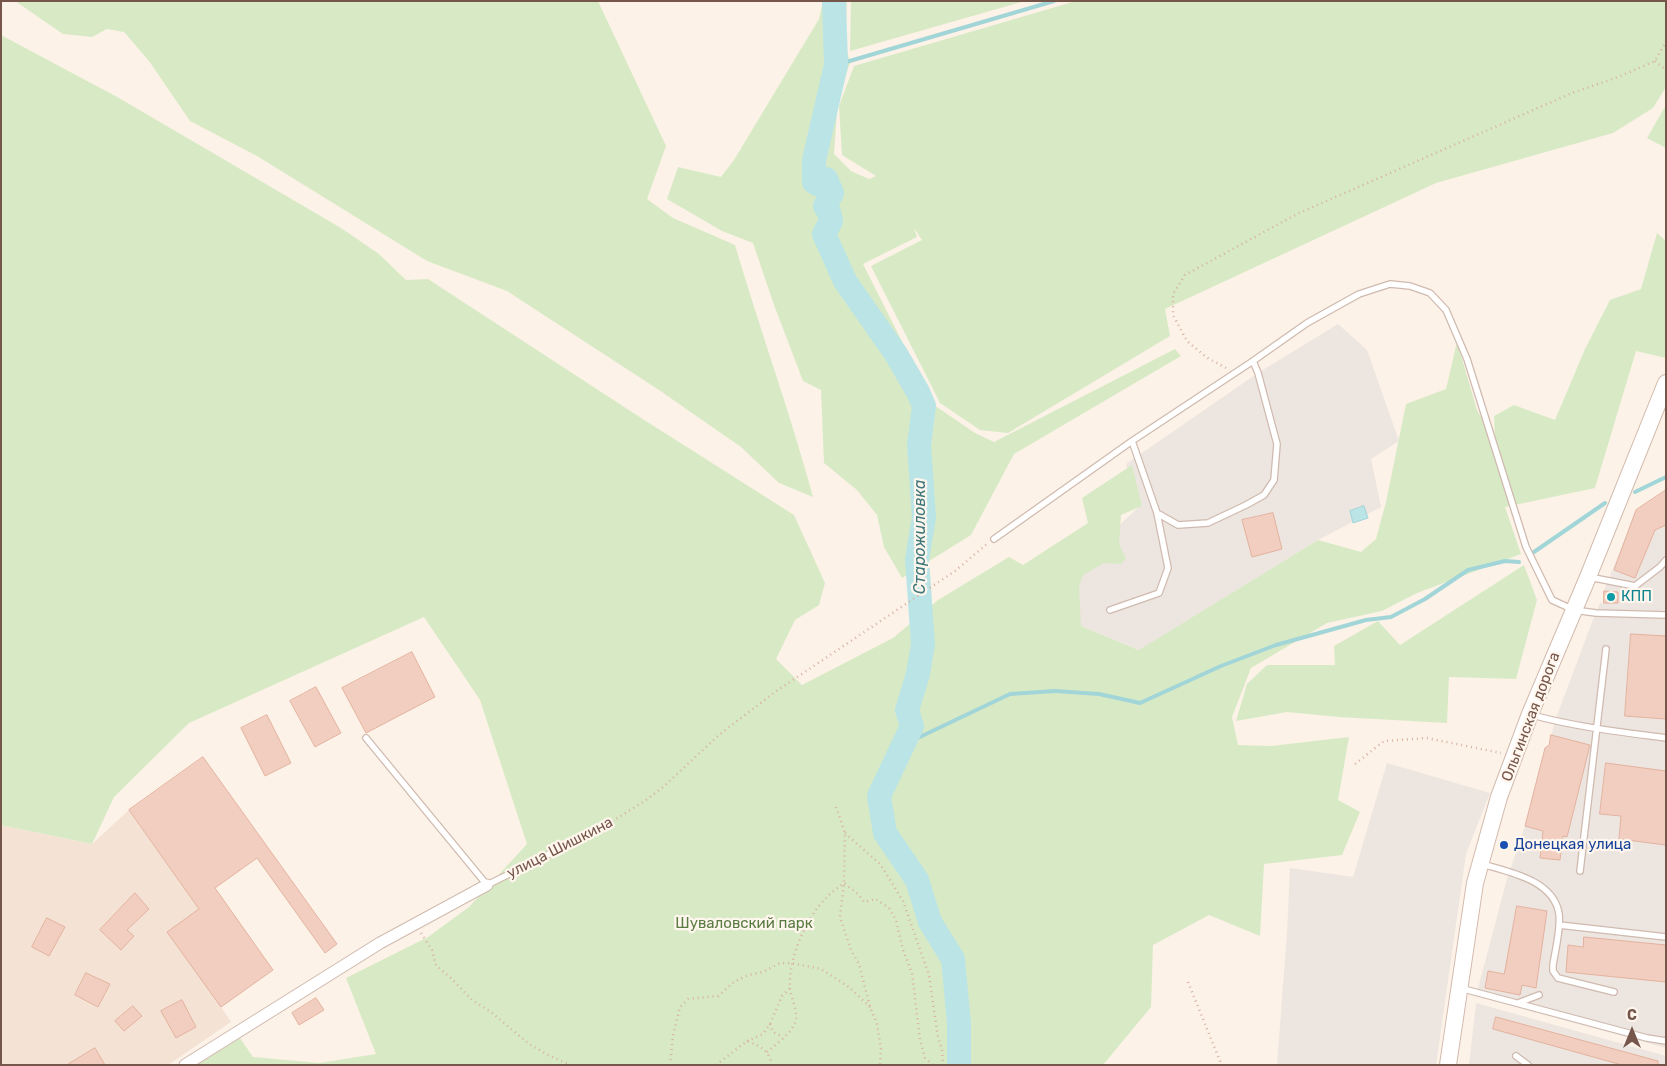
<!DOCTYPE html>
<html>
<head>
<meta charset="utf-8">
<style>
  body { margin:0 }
  #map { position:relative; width:1667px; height:1066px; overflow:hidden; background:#fcf2e7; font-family:Rubik,sans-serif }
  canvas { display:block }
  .frame { position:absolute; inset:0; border:2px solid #76564b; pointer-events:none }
  .north { position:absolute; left:1607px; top:1006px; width:50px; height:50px; -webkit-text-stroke:4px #fff6ed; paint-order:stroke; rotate:0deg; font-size:14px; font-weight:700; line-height:20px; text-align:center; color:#76564b }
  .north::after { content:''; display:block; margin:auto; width:18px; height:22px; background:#76564b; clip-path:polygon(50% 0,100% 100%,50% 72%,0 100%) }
</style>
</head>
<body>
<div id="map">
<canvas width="1667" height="1066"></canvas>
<div class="frame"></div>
<div class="north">С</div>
</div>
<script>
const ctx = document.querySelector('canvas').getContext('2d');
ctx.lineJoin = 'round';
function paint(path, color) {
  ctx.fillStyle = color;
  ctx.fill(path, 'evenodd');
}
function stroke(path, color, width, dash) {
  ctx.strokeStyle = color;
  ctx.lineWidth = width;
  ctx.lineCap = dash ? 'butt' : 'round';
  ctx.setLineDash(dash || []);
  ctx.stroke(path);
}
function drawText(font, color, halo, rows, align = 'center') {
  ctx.font = font + ' Rubik,sans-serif';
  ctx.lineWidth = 4.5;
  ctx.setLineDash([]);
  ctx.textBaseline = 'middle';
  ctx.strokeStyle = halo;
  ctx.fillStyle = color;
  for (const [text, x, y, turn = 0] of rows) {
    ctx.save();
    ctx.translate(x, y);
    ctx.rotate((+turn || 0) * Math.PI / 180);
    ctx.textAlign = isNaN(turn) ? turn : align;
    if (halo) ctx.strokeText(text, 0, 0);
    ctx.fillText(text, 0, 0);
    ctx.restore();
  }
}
const residential = new Path2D(`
  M129,810L199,909L221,1007L231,1022L168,1065H1V825L92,844Z`);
const industrial = new Path2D(`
  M1338,324L1367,350L1399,441L1371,459L1381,507L1318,540L1140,650L1081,626L1064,576L1140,506L1126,464L1258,373Z
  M1666,490V1048L1476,996L1507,879L1525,826L1545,748L1549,745L1555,721L1594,617L1600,603H1604V591L1636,510Z
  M1387,763L1490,793L1466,854L1436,1065H1277L1287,933L1290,868L1353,877Z
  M1476,1003L1666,1056V1065H1469Z`);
const green = new Path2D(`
  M15,1H598L666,146L647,199L673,218L735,245C760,330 790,412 813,497L779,483L741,447L659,390L507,291L427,261L257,156L190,121L149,61L124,32L107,29L92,37L63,34Z
  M823,1H847L845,43L850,63L838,97L834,154L851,171L869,179L876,176L842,155L839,106L854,66L1076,1H1666V87L1653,108L1613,133L1436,183L1165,309L1170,336L1008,433L980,430L940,403L871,266L922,240L914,228L917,237L863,264L934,405L975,433L994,442L1175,349L1181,356L1014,454L971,535L902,578L884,547L877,515L857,490L824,463L821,390L803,381L774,305L753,243L722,231L667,199L678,167L721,177L734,160L819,19Z
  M851,1H1025L850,51Z
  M1,35L119,98L341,228L379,254L406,280L428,279L638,416L794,515L825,583L819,605L795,620L776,659L802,685L893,638L938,600L1009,557L1023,565L1088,523L1082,498L1132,465L1142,506L1121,515L1119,544L1126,558L1121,564L1104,563L1083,575L1079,587L1081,626L1139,650L1318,540L1361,552L1376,539L1386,502L1406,404L1446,389L1457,342L1477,410L1495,441L1494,416L1514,405L1555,420L1585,349L1610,300L1641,289L1657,233L1666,241V358L1636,351L1595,488L1505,507L1521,554L1417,593L1382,611L1327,623L1251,668L1232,717L1238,745L1271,746L1349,737L1338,800L1360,812L1342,855L1264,864L1260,936L1209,915L1153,945L1151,1007L1103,1065H197L240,1038L253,1057L319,1063L376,1054L346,978L428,937L469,907L527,844L480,700L424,617L189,723L114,797L92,844L1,825Z
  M1666,105V148L1647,138Z
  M1524,565L1537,600L1516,679L1449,677L1447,723L1339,717L1287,712L1236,721L1247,684L1267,665H1335L1334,646L1378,621L1400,645Z`);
const water = new Path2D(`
  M1364,506L1368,518L1353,523L1350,511Z`);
const stream = new Path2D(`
  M836,65L1054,1
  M1635,492L1666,477
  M1534,552L1605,503
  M905,744L1010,694L1055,691L1099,694L1140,703L1221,666L1276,645L1366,620L1391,617L1425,599L1468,570L1505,561L1519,562`);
const river = new Path2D(`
  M834,1L836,65L814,160V182L819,185L826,179L832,193L825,206L829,212L831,221L824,234L845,281L896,354L918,392L924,406L919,445L924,517L917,560L923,644L918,674L907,710L912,726L879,796L885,833L917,880L930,922L953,959L959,1024V1065`);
const building = new Path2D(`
  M1666,490V525L1655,530L1635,578L1614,570L1636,510Z
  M1273,513L1282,549L1252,557L1242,520Z
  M1604,591L1618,592V603H1604Z
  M1631,634L1666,636V719L1625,716Z
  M412,652L435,697L366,733L342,688Z
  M316,687L341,733L315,747L290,701Z
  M267,715L291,763L265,776L241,728Z
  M1551,735L1590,745L1567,837L1563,836L1560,860L1540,858L1543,831L1525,826L1545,748L1549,745Z
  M203,757L337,944L325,953L257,858L215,888L273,970L221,1007L167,932L199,909L129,810Z
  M1606,763L1666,771V845L1619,839L1621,816L1600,814Z
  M135,893L149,909L127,930L134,936L121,950L100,930Z
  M1517,906L1547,911L1536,988L1522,985L1520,995L1485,988L1488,971L1504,974Z
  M47,918L65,927L49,956L32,947Z
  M1584,937L1666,945V982L1566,972L1568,945L1583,947Z
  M86,973L110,984L98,1007L75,995Z
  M316,998L324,1010L299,1025L292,1013Z
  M182,1000L196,1027L176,1038L161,1011Z
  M133,1006L142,1016L124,1031L115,1021Z
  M1496,1017L1658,1061V1065H1622L1493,1029Z
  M95,1048L105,1065H67Z`);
const path = new Path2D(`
  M1655,61L1666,70
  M1226,368L1206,357L1187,341L1173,315V294L1185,275L1297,214L1572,93L1618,77L1655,61L1666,42
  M1355,764L1384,741L1427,738L1501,753
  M836,807L845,833L844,883L840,917L851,950L859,964L870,1007L877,1024L881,1049L880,1065
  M608,824L646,800L662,788L719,735L775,692L955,571L987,544
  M845,833L880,864L903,901L929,975L938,1038L942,1049L943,1065
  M421,933L432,950L436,966L450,977L472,1000L491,1012L529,1044L550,1056L570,1065
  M1188,982L1220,1061L1219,1065
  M770,1024L773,1032L783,1037
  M747,1041L763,1034L770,1024L782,996L790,988
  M767,1052C776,1044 788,1036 794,1025C800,1014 791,999 790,988C788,959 806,918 826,898C831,892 838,888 844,883L858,894L864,902L876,899L889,908L896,920L903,950L912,973L920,1040L925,1058L933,1065
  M670,1065L673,1036L680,1007L688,999L718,996L734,982L748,975L763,972L780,963H791L821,969L849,987L870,1007
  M716,1065L747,1041C760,1046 769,1050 772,1065`);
const lane = new Path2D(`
  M1157,513L1178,525L1208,523L1246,505L1264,495L1274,480L1277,444L1258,373L1253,361
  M994,539L1132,441L1253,361L1307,323L1359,294L1390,284L1410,286L1430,293L1446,310L1467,359L1526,547L1552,600L1574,610L1596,613L1666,615
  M1589,577L1635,586L1660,567L1666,560
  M1110,610L1159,593L1168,568L1157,513L1132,441
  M1532,715C1576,727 1621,732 1666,738
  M366,738L487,885L600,829
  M1482,864C1509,872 1554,880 1559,914C1561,929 1555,951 1553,965V971L1558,978L1614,992
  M1580,871L1606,649
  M1559,925L1666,937
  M1460,988L1647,1038L1666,1041
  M1518,1003L1539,995
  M1516,1056L1528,1065`);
const street = new Path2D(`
  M185,1065L380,943L487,885`);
const secondary = new Path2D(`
  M1448,1065L1475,883L1499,797L1530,714L1588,577L1666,383`);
const markers = [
  [1611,597,5,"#0f9aa8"],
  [1504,845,5,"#1a4fb4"]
];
const cultureNames = [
  ["КПП",1621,597]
];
const streetNames = [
  ["Ольгинская дорога",1531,717,-69],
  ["улица Шишкина",560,848,-27]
];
const transitNames = [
  ["Донецкая улица",1514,845]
];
const parkNames = [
  ["Шуваловский парк",744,924]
];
const waterNames = [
  ["Старожиловка",920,537,-90]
];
paint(residential, '#f4e3d5');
paint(industrial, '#ede5e0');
paint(green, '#d8eac5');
paint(water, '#bbe4e6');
stroke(water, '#a1d5d8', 1);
stroke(stream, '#a1d5d8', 4);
stroke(river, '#bbe4e6', 24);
paint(building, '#f1cebf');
stroke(building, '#e4b29f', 1);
stroke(lane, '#d0baaf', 8);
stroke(street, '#d0baaf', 13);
stroke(secondary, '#d3baad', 18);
stroke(path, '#d7b1a1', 2.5, [1, 4]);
stroke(lane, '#fff', 5.5);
stroke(street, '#fff', 11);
stroke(secondary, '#fff', 16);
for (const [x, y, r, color] of markers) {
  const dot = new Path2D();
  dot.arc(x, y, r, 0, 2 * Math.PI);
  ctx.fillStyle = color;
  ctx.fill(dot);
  stroke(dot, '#fff6ed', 2);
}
drawText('15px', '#0d838f', '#fff6ed', cultureNames, 'left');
drawText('15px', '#76564b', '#fff6ed', streetNames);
drawText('15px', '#164399', '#fff6ed', transitNames, 'left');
drawText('15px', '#5a7b43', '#fff6ed', parkNames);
drawText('italic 16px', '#3f777b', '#fff6ed', waterNames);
</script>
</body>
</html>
